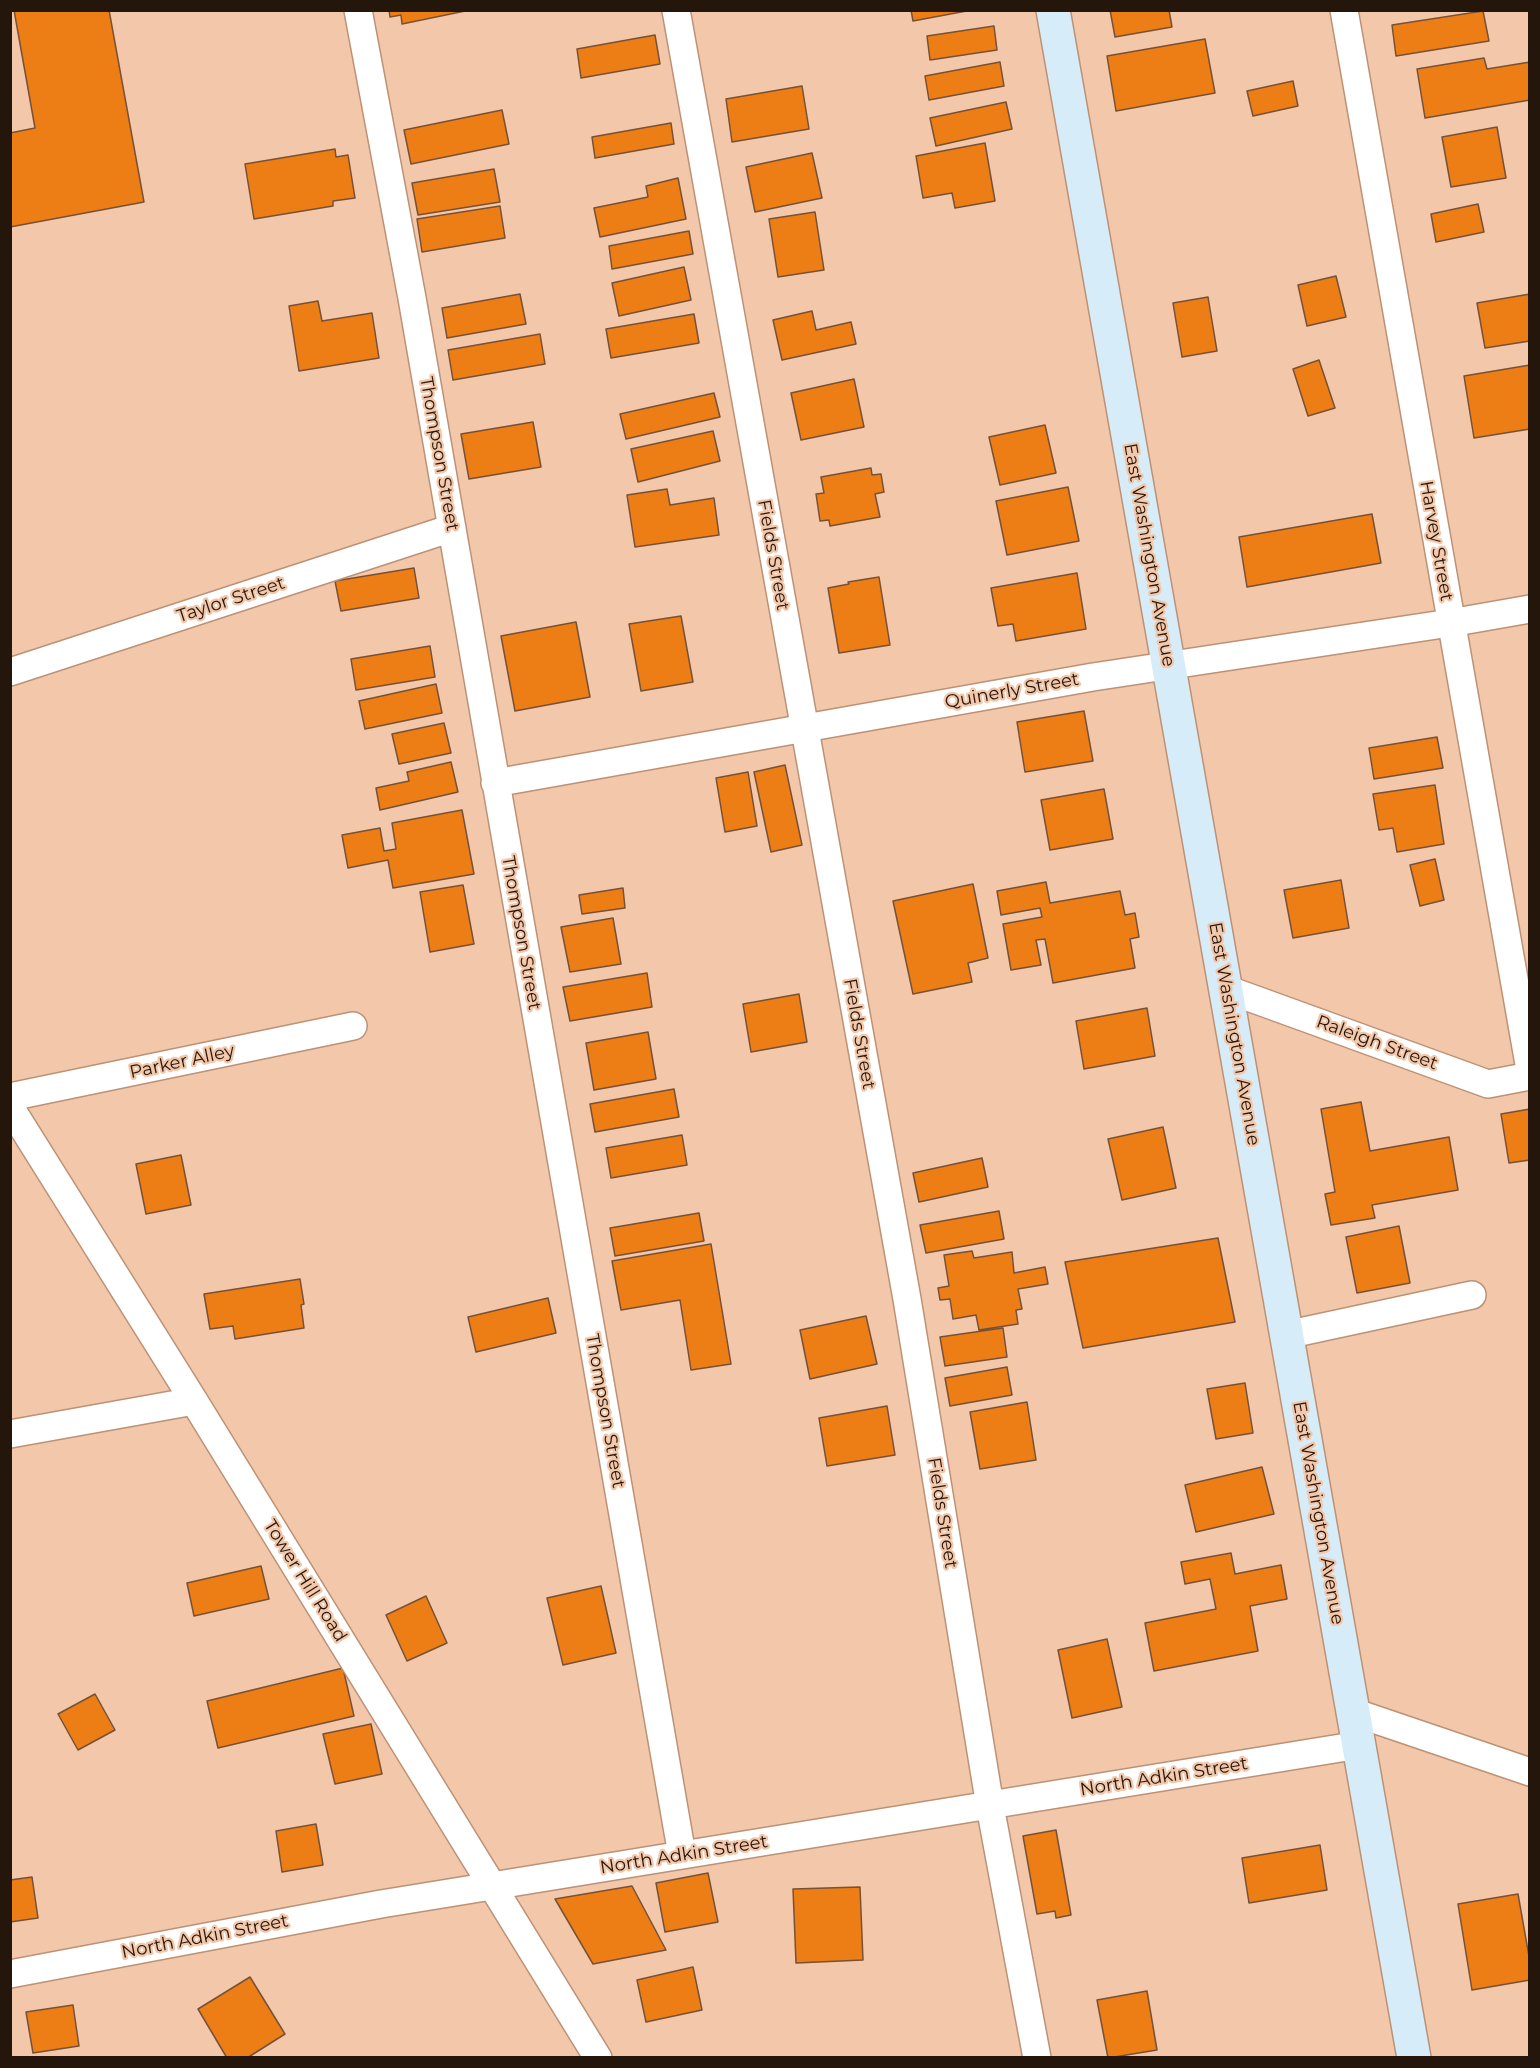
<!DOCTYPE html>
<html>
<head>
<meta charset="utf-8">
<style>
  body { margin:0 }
  #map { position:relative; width:1540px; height:2068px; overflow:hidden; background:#f3c7aa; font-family:Montserrat,sans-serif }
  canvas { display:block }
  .frame { position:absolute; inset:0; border:12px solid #25160b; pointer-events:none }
</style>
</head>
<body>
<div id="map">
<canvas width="1540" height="2068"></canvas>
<div class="frame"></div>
</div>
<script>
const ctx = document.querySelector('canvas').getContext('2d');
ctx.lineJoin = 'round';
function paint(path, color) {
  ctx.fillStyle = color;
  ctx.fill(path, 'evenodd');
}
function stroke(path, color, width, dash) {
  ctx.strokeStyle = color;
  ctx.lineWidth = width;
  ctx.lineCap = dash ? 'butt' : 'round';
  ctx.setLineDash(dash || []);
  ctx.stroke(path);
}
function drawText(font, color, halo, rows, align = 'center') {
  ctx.font = font + ' Montserrat,sans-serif';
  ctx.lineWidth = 4.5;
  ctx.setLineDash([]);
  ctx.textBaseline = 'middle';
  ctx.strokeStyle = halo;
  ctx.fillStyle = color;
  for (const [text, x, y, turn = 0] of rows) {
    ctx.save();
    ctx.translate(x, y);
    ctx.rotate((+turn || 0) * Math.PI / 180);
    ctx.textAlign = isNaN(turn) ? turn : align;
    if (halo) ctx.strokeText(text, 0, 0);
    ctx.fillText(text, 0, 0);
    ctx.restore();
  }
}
const building = new Path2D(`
  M14,10H109L144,202L10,227V133L35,128Z
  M389,10H470L402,24L401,15L390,17Z
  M911,10H972L913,21Z
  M1110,10H1169L1172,27L1115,37Z
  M1483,11L1489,41L1396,56L1392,25Z
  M994,26L997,50L930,60L927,36Z
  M655,35L660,64L581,78L577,49Z
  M1205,39L1215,93L1116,111L1107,56Z
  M1484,58L1487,69L1530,62V100L1425,118L1417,69Z
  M1000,62L1004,86L929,100L925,76Z
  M1293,81L1298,106L1253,116L1247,91Z
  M802,86L809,129L732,142L726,99Z
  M1006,102L1012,129L936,146L930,118Z
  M502,110L509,144L411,164L404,130Z
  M671,123L674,144L595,158L592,137Z
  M1497,127L1506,178L1451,187L1442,137Z
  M985,143L995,201L955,208L952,193L923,198L916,156Z
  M335,149L336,157L348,155L355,198L333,201V206L254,219L245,164Z
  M812,153L822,198L755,212L746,167Z
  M494,169L500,202L418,215L412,183Z
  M678,178L686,219L600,237L594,208L648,197L646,186Z
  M1478,204L1484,232L1436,242L1431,214Z
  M500,206L505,238L422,252L417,219Z
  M815,212L824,270L778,277L769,219Z
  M689,231L693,254L612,269L609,246Z
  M684,267L691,300L619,316L612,283Z
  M1336,276L1346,317L1307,326L1298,285Z
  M520,294L526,324L447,338L442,308Z
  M1530,294V341L1485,348L1477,303Z
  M1208,297L1217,351L1182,357L1173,303Z
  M318,301L322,321L372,313L379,358L299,371L289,306Z
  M812,311L816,330L851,322L856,344L782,360L773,320Z
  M694,314L699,343L611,358L606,329Z
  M540,334L545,364L453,380L448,350Z
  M1319,360L1335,408L1308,416L1293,369Z
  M1530,365V429L1474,438L1464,376Z
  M854,379L864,427L801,440L791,393Z
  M714,393L720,417L626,439L620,414Z
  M533,422L541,467L469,479L461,434Z
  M1045,425L1056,473L1000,485L989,437Z
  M713,431L720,461L638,482L631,449Z
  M871,468L872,475L881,474L884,492L875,494L880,517L830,526L829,520L820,521L816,494L824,493L821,477Z
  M1068,487L1079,541L1007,555L996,501Z
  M667,489L670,505L714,498L719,535L635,547L627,495Z
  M1372,514L1381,563L1247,587L1239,537Z
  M414,568L419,598L341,611L335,581Z
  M1077,573L1086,629L1016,641L1013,624L998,626L991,588Z
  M879,577L890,645L839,653L828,588L849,584L848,582Z
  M681,616L693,682L641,691L629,624Z
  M576,622L590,697L515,711L501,636Z
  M430,646L435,677L356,690L351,659Z
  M436,684L442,713L365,729L359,701Z
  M1084,711L1093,761L1025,772L1017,722Z
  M444,723L451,753L399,764L392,734Z
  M1437,737L1443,768L1374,779L1369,748Z
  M451,762L458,792L380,810L376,788L409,781L407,772Z
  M785,765L802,845L771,852L754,772Z
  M748,772L757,826L725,832L716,778Z
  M1435,785L1444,844L1397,852L1393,828L1379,830L1373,794Z
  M1104,789L1113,839L1050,850L1041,800Z
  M462,810L474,874L393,888L388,860L348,868L342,835L380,828L384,851L396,849L392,823Z
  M1435,859L1444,900L1420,906L1410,865Z
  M1341,880L1349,928L1293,938L1284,890Z
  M1046,882L1050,903L1120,891L1125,915L1135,913L1139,937L1130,939L1135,968L1053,983L1045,939L1036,940L1041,965L1011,970L1003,924L1042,917L1040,908L1001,915L997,891Z
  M973,884L988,958L968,963L972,982L913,994L893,901Z
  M463,885L474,944L430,952L420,892Z
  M623,888L625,908L582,914L579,895Z
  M613,918L621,964L570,972L561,927Z
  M647,973L652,1007L570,1021L563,987Z
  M799,994L807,1042L751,1052L743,1004Z
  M1147,1008L1155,1056L1084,1069L1076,1021Z
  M648,1032L656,1079L594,1090L586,1043Z
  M674,1089L679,1117L595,1132L590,1104Z
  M1361,1102L1370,1151L1449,1137L1458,1190L1372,1205L1375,1218L1331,1225L1325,1194L1335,1192L1321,1109Z
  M1530,1109V1160L1509,1163L1501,1114Z
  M1163,1127L1176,1188L1122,1200L1108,1139Z
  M682,1135L687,1165L611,1178L606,1148Z
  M181,1155L191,1205L146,1214L136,1164Z
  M982,1158L988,1187L919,1202L913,1173Z
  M999,1211L1004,1239L926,1253L920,1225Z
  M699,1213L704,1241L615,1256L610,1228Z
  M1399,1226L1410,1283L1357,1293L1346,1237Z
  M1218,1238L1235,1322L1083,1348L1065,1262Z
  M711,1244L731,1364L691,1370L680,1300L621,1310L612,1261Z
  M972,1251L974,1258L1012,1252L1014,1273L1045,1267L1048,1284L1018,1289L1022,1309L1016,1310L1018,1324L979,1330L976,1315L953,1319L950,1299L940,1300L938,1288L949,1286L944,1255Z
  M300,1279L304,1304L301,1305L304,1328L235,1339L233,1326L210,1329L204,1294Z
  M548,1298L556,1333L476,1352L468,1317Z
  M866,1316L877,1364L810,1379L800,1330Z
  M1003,1328L1007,1357L945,1366L940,1337Z
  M1007,1367L1012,1395L950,1406L945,1378Z
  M1245,1383L1253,1433L1216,1439L1207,1389Z
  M1027,1402L1036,1460L980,1469L970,1412Z
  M887,1406L895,1455L827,1466L819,1418Z
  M1262,1467L1274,1514L1196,1532L1185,1485Z
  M1231,1553L1235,1574L1281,1565L1287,1599L1250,1606L1258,1651L1154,1671L1145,1623L1216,1609L1210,1579L1185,1584L1181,1562Z
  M261,1566L269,1599L194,1616L187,1583Z
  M601,1586L616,1653L563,1665L547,1598Z
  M426,1596L447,1643L407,1661L386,1615Z
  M1107,1639L1122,1707L1072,1718L1058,1650Z
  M343,1668L354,1716L218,1748L207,1701Z
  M95,1694L115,1730L78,1750L58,1714Z
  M371,1724L382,1774L335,1784L323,1734Z
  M316,1824L323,1865L282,1872L276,1831Z
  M1056,1830L1071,1915L1056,1918L1055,1911L1037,1914L1023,1836Z
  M1320,1845L1327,1890L1249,1903L1242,1858Z
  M708,1873L718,1922L665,1932L656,1883Z
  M32,1877L38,1918L10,1922V1880Z
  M632,1886L666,1950L593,1964L555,1899Z
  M860,1887L863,1960L796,1963L793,1889Z
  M1518,1894L1530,1962V1980L1472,1990L1458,1904Z
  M693,1967L702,2010L646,2022L637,1980Z
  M250,1977L285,2034L247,2058H227L198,2009Z
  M1147,1991L1157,2050L1108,2058L1097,2000Z
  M73,2005L79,2046L33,2053L26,2012Z`);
const street = new Path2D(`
  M358,10L412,298L682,1855
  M676,10L907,1299L990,1806L1037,2058
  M1344,10L1530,1070
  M10,672L452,528
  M495,783L1093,677L1450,623L1530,609
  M1226,989L1488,1084L1530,1076
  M10,1097L353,1026
  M10,1107L194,1401L598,2058
  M1286,1335L1472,1295
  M10,1434L194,1401
  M1353,1712L1530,1772
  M10,1974L381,1904L1359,1745`);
const secondary = new Path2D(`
  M1053,10L1414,2058`);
const streetNames = [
  ["Thompson Street",439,454,80],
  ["Harvey Street",1436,541,80],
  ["Fields Street",773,555,80],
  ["East Washington Avenue",1149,555,80],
  ["Taylor Street",231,600,-18],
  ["Quinerly Street",1012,691,-10],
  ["Thompson Street",521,933,80],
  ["Fields Street",859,1034,80],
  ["East Washington Avenue",1234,1034,80],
  ["Raleigh Street",1377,1043,20],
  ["Parker Alley",182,1062,-12],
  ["Thompson Street",605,1411,80],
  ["Fields Street",942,1513,81],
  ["East Washington Avenue",1318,1513,80],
  ["Tower Hill Road",305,1581,58],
  ["North Adkin Street",1164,1777,-9],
  ["North Adkin Street",684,1855,-9],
  ["North Adkin Street",205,1937,-11]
];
paint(building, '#ed7e15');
stroke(building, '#775137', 1.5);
stroke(street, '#bc9276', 30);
stroke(secondary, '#bc9276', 36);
stroke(street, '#fff', 27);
stroke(secondary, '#d6ecf8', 33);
drawText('18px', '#25160b', '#f3c7aa', streetNames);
</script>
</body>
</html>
